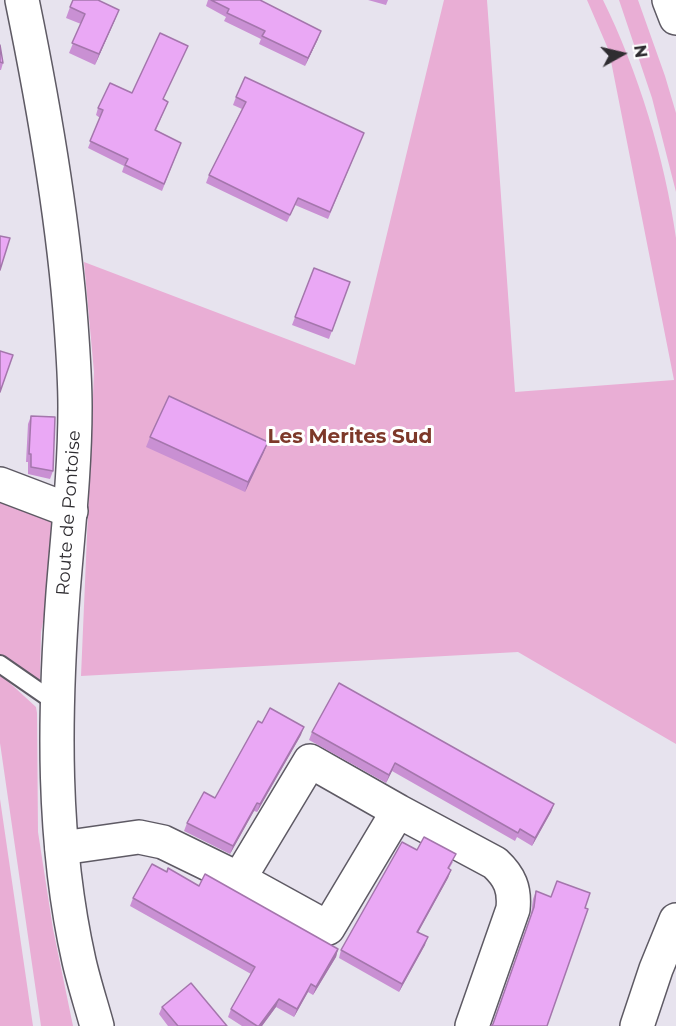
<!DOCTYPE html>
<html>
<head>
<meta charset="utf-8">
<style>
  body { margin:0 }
  #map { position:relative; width:676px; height:1026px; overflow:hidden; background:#e7e3ee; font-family:Montserrat,sans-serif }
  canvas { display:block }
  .north { position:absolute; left:592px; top:24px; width:60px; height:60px; -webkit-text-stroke:4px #fff; paint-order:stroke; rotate:82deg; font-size:16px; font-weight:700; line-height:24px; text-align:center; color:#2f2d31 }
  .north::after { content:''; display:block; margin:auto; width:21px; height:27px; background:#2f2d31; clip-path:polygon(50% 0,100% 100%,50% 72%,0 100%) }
</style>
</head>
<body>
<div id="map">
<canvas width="676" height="1026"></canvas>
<div class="north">N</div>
</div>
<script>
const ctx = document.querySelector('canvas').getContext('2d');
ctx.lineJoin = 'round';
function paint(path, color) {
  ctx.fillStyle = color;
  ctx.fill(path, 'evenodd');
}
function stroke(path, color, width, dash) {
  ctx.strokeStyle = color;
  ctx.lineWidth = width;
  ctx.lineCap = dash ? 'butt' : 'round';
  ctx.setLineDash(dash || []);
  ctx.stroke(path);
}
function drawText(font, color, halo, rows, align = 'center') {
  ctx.font = font + ' Montserrat,sans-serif';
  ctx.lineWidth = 6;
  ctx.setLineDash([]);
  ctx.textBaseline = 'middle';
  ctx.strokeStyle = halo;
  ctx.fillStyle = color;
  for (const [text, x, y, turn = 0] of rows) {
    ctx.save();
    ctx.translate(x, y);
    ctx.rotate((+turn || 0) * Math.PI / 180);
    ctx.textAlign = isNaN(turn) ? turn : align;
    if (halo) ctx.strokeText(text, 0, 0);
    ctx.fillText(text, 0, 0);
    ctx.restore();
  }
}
const green = new Path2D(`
  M444,0H487L515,392L674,380L609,51L587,0H603C638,71 665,159 676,238V744L518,652L81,676L94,372L84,262L355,365Z
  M619,0H638L665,76L676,113V192L652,98Z
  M0,493L58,515L62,527L41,632L40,679H35L0,657Z
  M0,674L36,707L37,713L38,832L53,929L73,1026H41L0,743Z
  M0,799L33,1026H0Z`);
const lane = new Path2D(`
  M0,664L49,698L58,701`);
const street = new Path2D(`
  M0,484L71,511
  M310,761L398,811L328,928L239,879Z
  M398,811L495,863C510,877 515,889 513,909L472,1026
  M62,848L139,837L163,842L239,879`);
const secondary = new Path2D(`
  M22,0C44,107 63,215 71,324C73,351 75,379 75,407C75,469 68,531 63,593C54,715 52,841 79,961C84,983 91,1004 97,1026
  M669,0L676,18
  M637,1026L656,969L676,920`);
const wall = new Path2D(`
  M208,0H261L318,39L305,66L259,44L261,39L224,21L226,17L206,6Z
  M368,0H388L386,5Z
  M70,7L119,10L95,65L69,53L81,24L66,18Z
  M0,45L3,63L1,70H0Z
  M188,46L163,99L168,102L156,130L181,143L162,191L122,172L124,166L88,148L100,118L96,115L98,108L132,93Z
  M236,97L364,133L328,219L295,205L287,222L206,183L209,175L242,109L233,105Z
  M314,268L350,282L329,339L292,325Z
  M31,416L53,471L50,479L28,474V462H26L28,424Z
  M150,437L264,452L245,492L146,447Z
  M312,732L554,804L551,812L532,846L517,837L515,841L392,771L386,783L309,740Z
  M301,735L257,812L254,811L230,854L184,831L187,823L215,798Z
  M417,850L453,862L449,869L451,870L448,878L418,932L425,945L399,992L339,958L341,950Z
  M167,872L338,949L336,957L313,995L308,992L294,1017L276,1007L262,1026H242L228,1017L231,1009L251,974L130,906L133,898Z
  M536,891L551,897L590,893L531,915L533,899Z
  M162,1007L227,1026H168L159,1014Z`);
const shadedWall = new Path2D(`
  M119,10L115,20L95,65L99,54Z
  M321,31L318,39L305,66L308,58Z
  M268,442L264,452L245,492L248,482Z
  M304,727L301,735L257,812L260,804Z
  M395,763L392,771L386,783L389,775Z
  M257,803L254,811L230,854L233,846Z
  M554,804L551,812L532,846L535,838Z
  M451,870L448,878L414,940L417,932Z
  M428,937L425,945L399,992L402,984Z
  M338,949L336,957L313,995L316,987Z
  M311,984L308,992L294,1017L297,1009Z
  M279,999L276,1007L262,1026H259Z`);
const building = new Path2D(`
  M73,0H98L119,10L99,54L72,43L85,14L70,7Z
  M211,0H260L321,31L308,58L262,36L265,31L227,13L229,9Z
  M160,33L188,46L163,99L168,102L155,130L181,143L164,184L125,165L128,159L90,141L103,110L98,108L110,83L132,93Z
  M0,45L3,63L0,62Z
  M245,77L364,133L330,212L298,198L290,215L209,175L246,102L236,97Z
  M0,236L10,238L0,270Z
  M314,268L350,282L332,331L295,317Z
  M0,351L13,355L0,392Z
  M169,396L268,442L248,482L150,437Z
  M31,416L55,417L53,471L31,467V454H29Z
  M339,683L554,804L535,838L520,829L518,833L395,763L389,775L312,732Z
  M270,708L304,727L260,804L257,803L233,846L187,823L204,792L215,798L258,721L262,723Z
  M424,837L456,854L448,868L451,870L417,932L428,937L402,984L341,950L402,842L417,850Z
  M152,864L167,872L168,868L199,886L205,874L338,949L316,987L311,984L297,1009L279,999L259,1026H257L231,1009L255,967L133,898Z
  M557,881L590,893L585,908L588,909L547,1026H491L493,1024L534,907L536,891L551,897Z
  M191,983L227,1026H178L162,1007Z`);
const streetNames = [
  ["Route de Pontoise",69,513,-86]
];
const neighbourhoodNames = [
  ["Les Merites Sud",350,437]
];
paint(green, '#e9aed5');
stroke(lane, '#5e5a64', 20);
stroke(street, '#5e5a64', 36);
stroke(secondary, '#5e5a64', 36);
stroke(lane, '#fff', 16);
stroke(street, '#fff', 33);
stroke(secondary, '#fff', 33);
paint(wall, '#c990d3');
paint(shadedWall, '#a476ac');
paint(building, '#eaa8f5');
stroke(building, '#a476ac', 1.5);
drawText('18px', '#2f2d31', '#fff', streetNames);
drawText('bold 20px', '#7d3829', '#fff', neighbourhoodNames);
</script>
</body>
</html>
